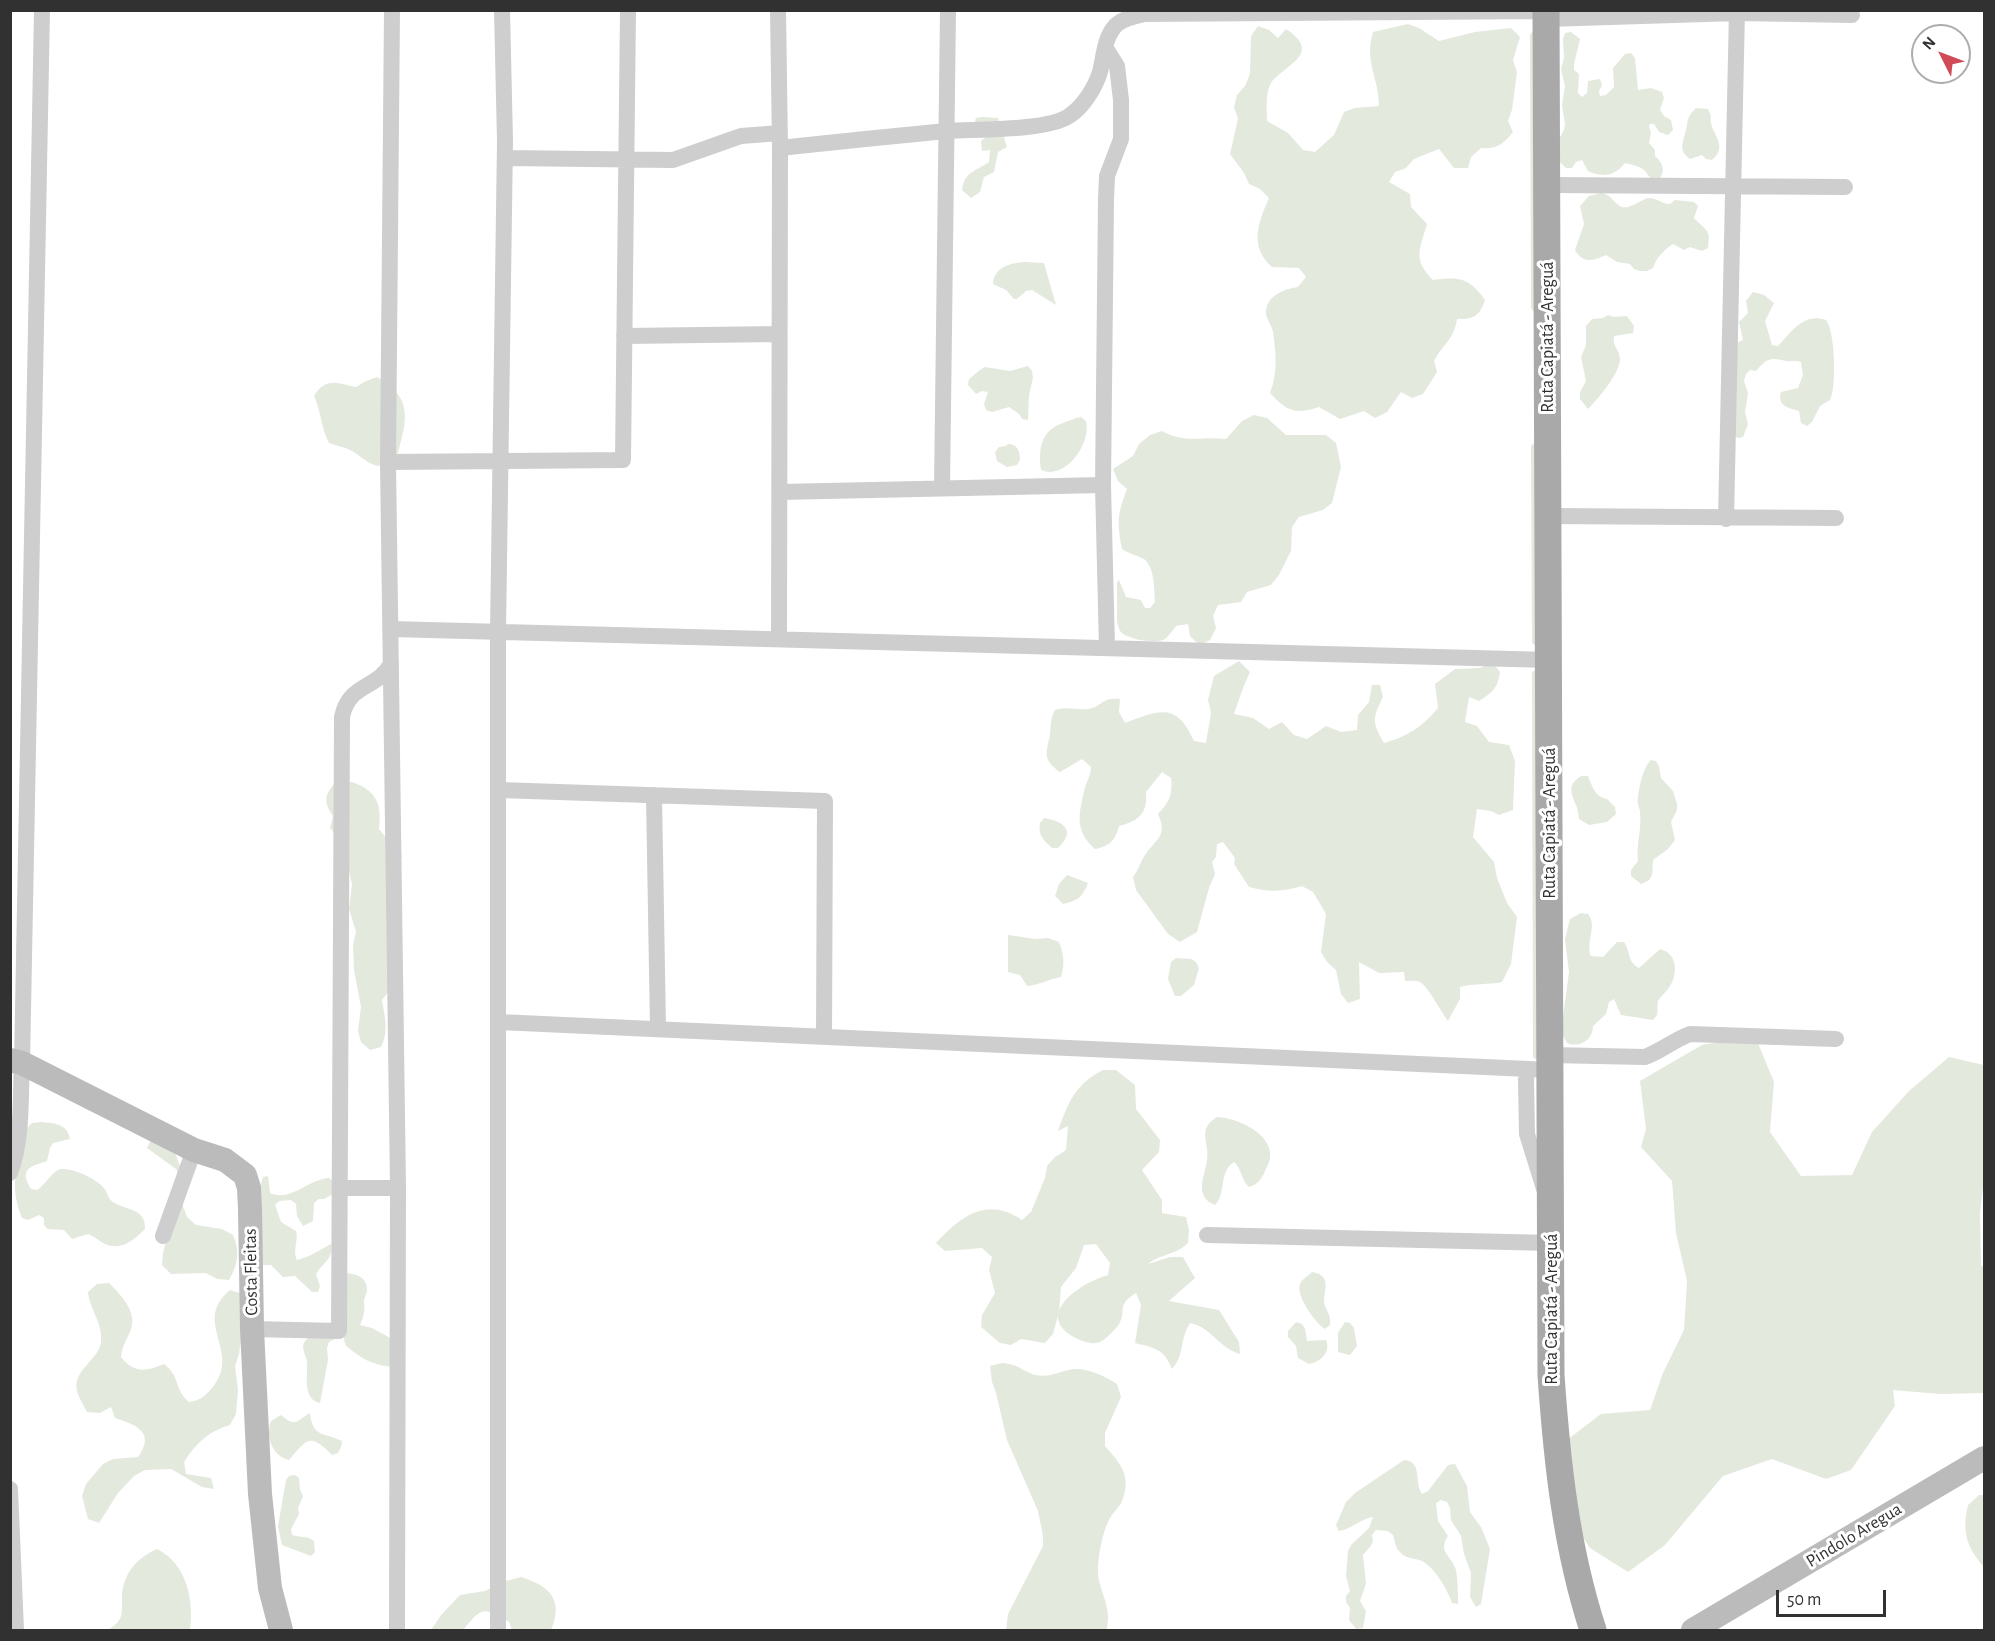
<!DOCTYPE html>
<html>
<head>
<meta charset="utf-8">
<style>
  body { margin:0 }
  #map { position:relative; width:1995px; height:1641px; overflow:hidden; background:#fff; font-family:"Alegreya Sans",sans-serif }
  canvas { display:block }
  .frame { position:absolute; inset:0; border:12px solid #313131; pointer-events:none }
  .north { position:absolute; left:1911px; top:24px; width:60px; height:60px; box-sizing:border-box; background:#fff; border:2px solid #adadad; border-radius:50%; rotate:312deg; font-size:16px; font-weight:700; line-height:24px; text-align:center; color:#313131 }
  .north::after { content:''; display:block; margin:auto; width:21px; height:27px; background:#d14a58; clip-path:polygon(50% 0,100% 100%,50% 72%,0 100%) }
  .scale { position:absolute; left:1776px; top:1590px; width:110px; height:27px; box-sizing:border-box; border:3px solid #313131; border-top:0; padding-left:8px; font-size:18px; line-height:21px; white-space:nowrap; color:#313131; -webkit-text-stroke:4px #fff; paint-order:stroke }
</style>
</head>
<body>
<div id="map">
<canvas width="1995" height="1641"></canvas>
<div class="frame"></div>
<div class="north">N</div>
<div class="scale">50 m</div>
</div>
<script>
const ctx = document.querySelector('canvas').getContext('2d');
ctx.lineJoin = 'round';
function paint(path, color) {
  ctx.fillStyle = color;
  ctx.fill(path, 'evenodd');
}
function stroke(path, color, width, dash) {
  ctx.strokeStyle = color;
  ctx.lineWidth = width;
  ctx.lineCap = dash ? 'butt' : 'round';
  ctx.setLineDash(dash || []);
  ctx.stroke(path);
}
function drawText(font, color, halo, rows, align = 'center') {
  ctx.font = font + ' "Alegreya Sans",sans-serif';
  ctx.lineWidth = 6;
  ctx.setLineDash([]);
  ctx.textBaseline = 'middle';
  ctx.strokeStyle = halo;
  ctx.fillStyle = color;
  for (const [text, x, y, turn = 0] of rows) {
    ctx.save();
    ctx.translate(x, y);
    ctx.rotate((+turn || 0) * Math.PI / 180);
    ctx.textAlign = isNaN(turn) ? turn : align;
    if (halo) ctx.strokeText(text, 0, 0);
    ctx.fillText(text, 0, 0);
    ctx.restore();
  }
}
const green = new Path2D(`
  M1408,24L1419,28L1439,41L1475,32L1511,28L1520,37L1513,60L1517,72L1512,110L1508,121L1513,132C1503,145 1496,149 1481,148L1471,157L1468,168H1454L1439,149L1414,159L1406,168L1395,172L1389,182L1410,194L1411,207L1427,224C1420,249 1412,259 1433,280C1458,277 1469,277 1485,300C1479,317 1474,319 1457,319C1454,340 1443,344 1434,361L1437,372L1423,394L1412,398L1401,392L1387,412L1375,418L1364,411L1340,419L1319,407C1294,415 1287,411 1270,393C1278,373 1276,353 1273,332C1272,326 1267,320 1266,314C1265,296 1284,289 1298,287L1306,277L1299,268L1272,267C1249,247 1258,223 1269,198L1260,189L1249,184L1244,173L1230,154L1238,119L1234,107L1237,95L1245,86L1250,74L1251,36L1258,26L1269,30L1278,38L1286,29C1324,54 1284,65 1271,83C1265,93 1267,110 1267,121L1288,133L1303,150L1315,152L1334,135L1344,112L1355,108L1379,106C1379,78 1364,62 1373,32Z
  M1532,32L1534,33L1535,311H1533L1531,308L1530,35Z
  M1571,32L1580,39L1574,64V70L1579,74L1578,93L1582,97L1587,93L1588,81L1600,79L1602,85L1599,91L1600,96L1606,95L1614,87L1613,68L1625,54L1631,53L1635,58L1638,90L1651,88L1662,92L1664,98L1660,110L1664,116L1671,120L1673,130L1668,135L1659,132L1654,124H1650L1649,126L1651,133L1649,143L1655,150V156C1664,164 1666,172 1657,182C1647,177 1648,172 1641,168C1637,166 1630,164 1625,163C1615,176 1603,178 1588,171L1582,160L1576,162L1572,168H1566L1557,159L1558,141L1564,130L1565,124L1562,105L1565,86L1561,69L1564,58L1563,39L1565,33Z
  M1696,108L1708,109L1711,116C1707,131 1731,144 1712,160L1706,159L1702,155L1690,159C1679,151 1682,144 1685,134C1689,121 1685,119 1696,108Z
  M982,117L998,118L1007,147L998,152L994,172L984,177L980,192L971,198L962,190C964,172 976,171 989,162L990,150L982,151L981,141L986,137L975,121L976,118Z
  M1601,193C1611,194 1613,202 1620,206C1628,211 1640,200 1648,198C1655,197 1663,204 1670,204L1675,200L1694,202L1698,206L1694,218C1706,231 1711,228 1708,248L1702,251L1690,247L1684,250L1673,244C1665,249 1656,258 1653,268L1647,271H1640L1634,269L1630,264L1617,262L1606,255C1593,261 1583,264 1575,250L1584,224L1580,206L1589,196Z
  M1025,262L1044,263L1056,305L1032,290L1026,291L1017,299H1014L1006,290L993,284C994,267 1010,263 1025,262Z
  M1753,292L1764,295L1774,303L1765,321L1772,345L1778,346C1791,332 1804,312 1826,320C1835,331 1837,387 1830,400L1820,406L1812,422L1807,426L1801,423L1799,411C1787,408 1777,405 1781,392L1798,388L1803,375L1801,362C1795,360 1791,362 1786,361C1770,357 1767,358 1756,371L1750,370L1746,374L1744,381L1748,393L1745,412L1748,424L1743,437L1738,438L1732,435L1737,343L1743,340L1739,322L1748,313L1746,301Z
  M1608,315L1614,317L1627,316L1634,326L1633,333L1614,336C1612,346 1619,349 1620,358C1621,372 1598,399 1588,409L1580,399V392L1586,381L1581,357L1586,345V326L1592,319L1603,318Z
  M1028,366L1032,371L1033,378L1029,395L1028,420L1022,419L1019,414L1009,407L992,412L986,410L984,404L988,392L982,391L976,394L968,385L969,379L980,370L985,367L1010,371Z
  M377,377C417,399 405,425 396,461C373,472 370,462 352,451C346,447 336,446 329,443C321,428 321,411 314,396C326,377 336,383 356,387L366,381Z
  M1254,415L1267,418L1286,435H1326L1336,443L1341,467L1332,503L1323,510L1299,517L1292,527L1291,551L1279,575L1271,585L1247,592L1241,602L1218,605L1213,616L1216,628L1210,640L1199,645L1190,636L1188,624L1176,626C1173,630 1168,637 1165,639C1157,644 1132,640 1123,634C1119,631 1118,626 1117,621V582L1119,580L1126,597L1141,600L1145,608H1150L1155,602C1154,589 1155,568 1144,559C1139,556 1129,554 1122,549C1117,522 1117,515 1127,489L1118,481L1113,469L1133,456L1139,444L1150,435L1162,431C1186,444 1201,436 1226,439L1242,421Z
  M1081,417L1086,421C1092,443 1065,481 1041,470C1038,449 1041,430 1063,423C1069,421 1074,418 1081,417Z
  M1534,443H1536V646L1532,643L1531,446Z
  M1008,444C1018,444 1020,452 1020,460L1017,465L1007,467L997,461L995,452L999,447L1006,446Z
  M1239,661L1250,672C1243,686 1239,700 1234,714L1253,718L1269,729L1282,722L1294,735L1307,739L1326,726L1341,732L1357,730L1358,715L1369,702L1372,685H1380L1383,697C1372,719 1372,722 1384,743C1408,736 1421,728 1438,708L1435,684L1455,669L1480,668L1492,662L1500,672C1498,688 1492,693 1479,701L1469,697L1465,722L1477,726L1489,742L1509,745L1515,761L1513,810L1499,815L1491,811L1477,809L1473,837L1494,862L1497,878L1507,903L1517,917L1511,964L1502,982C1488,985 1475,983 1460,987V999L1448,1021C1442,1013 1426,984 1420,982C1416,980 1409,981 1405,981L1404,972L1379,973L1359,962L1360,999L1348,1003L1341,994L1336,970L1327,962L1321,952L1326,914L1313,892L1302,886C1283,892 1267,892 1249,887L1234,864L1235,858L1223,842L1217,844L1216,857L1212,862L1215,874L1209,888L1197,932L1180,942L1168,934L1136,890L1133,877C1139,870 1140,862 1145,855C1156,839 1168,836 1158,814C1169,802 1173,795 1171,778L1162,772L1146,792C1148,813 1139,821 1119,826C1115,841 1110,846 1095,849C1074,830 1079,815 1084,791C1086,782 1091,775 1091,767L1082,759L1060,772C1041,759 1047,752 1050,734C1051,724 1050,719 1055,710C1067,706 1077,710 1088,709C1102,707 1101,697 1120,699L1119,712L1125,723C1161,709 1177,703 1194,741L1206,743L1211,713L1208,700L1214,676Z
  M1537,669V1059H1535L1533,1057L1532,672Z
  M1651,760L1656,761L1659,766L1661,778L1673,791L1677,804V810L1671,822L1675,840L1668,849L1653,860C1652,872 1655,880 1641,884L1631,876V870L1638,861C1636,844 1642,829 1640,813C1640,809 1639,809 1638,804C1637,794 1643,766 1651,760Z
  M1581,776H1588C1592,786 1595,797 1607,799L1615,807L1616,814L1607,822L1589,825L1579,819C1578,814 1578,809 1576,805C1571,792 1567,785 1581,776Z
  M352,782C377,791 382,804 379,829L387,839L398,845L402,856L398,868L389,991L382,1000C385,1018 389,1031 381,1047L370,1050L361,1042L358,1031L361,1007L354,970L353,945L356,932L349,909L352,884L349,871L345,846L330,828L333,816C324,803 324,796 334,784Z
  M1044,818C1063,821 1077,830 1058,848H1052C1043,840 1038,835 1040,823Z
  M1067,875L1088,883C1083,897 1077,901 1063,904L1055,896L1059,884Z
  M1581,913L1588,914C1598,926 1585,942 1591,956L1603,957L1617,942H1624C1631,952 1627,962 1639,968L1660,949C1679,954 1678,976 1668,989C1665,993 1660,997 1658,1001C1657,1005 1658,1011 1657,1015L1653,1020L1621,1015L1614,999L1609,1002L1606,1014L1593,1026C1593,1040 1580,1048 1567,1043L1561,1032L1569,972L1565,939L1570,919Z
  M1008,935L1036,939L1048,938L1059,942C1064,955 1065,964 1061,977C1049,979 1039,985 1027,986L1020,975L1008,972Z
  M1176,958L1191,959L1196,962L1199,968L1194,985L1181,996H1175L1168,979L1171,962Z
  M1755,1036L1774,1082L1770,1132L1801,1176L1852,1175L1872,1132L1909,1091L1949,1057L1984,1065V1177L1980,1213L1981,1265L1984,1268V1393L1940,1394L1893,1390L1895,1406L1851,1470L1826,1479L1772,1459L1723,1476L1665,1545L1628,1572L1590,1548L1564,1508L1563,1443L1601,1414L1650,1410L1663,1373L1684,1330L1687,1281L1676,1233L1672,1181L1641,1147L1646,1129L1640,1081L1702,1045Z
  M1103,1070H1116L1135,1085L1136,1109L1160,1140L1159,1152L1142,1170L1162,1200V1213L1186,1217L1189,1230L1188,1243C1176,1255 1160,1254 1148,1264L1170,1257H1183L1195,1278L1169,1301L1219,1310L1239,1342L1240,1354C1219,1348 1211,1327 1190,1323C1179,1340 1185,1355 1172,1369C1164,1349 1155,1348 1135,1343L1141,1305L1136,1293C1116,1305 1127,1310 1119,1324C1116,1329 1107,1338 1102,1341C1095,1345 1088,1343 1080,1340C1030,1318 1077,1284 1108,1275L1110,1263L1096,1244L1084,1245L1076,1268L1061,1287L1059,1312L1053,1334L1045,1343L1021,1339L1011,1345L1000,1343L981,1327L982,1315L995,1293L989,1270L992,1257L982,1248L945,1251L936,1243C961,1216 987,1196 1022,1220L1031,1212L1045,1178L1047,1166L1055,1157L1066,1150L1068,1126L1058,1131C1068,1103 1075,1084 1103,1070Z
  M1217,1117C1236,1118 1267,1131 1270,1152C1271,1159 1268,1165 1265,1171C1262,1179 1257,1185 1249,1187C1241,1180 1242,1169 1234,1162C1218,1172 1227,1193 1215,1205C1193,1196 1205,1176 1207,1160C1210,1142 1196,1130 1217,1117Z
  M41,1122C54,1123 68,1124 70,1139L53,1143L50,1148L47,1161C32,1166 18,1168 31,1189L37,1190C45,1185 53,1170 61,1169C73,1168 95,1178 103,1187C108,1192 107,1198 113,1202C127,1211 146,1208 145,1229C134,1240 122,1251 105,1244C99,1241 94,1236 88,1234L72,1239L64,1230L47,1229L44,1225V1218L39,1215L28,1220L22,1218C8,1184 18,1161 27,1128L32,1123Z
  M152,1137L173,1147L181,1169L184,1194L183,1206L187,1217L196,1225L222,1229L233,1235C240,1250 238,1265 229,1280L217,1279L206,1273L171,1274L162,1265L163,1253L181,1180L176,1169L147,1148Z
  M268,1176L270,1193C292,1202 308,1179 329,1178L334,1182L335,1193L324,1199H319L314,1203L313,1221L303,1226L297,1216L296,1204L291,1200L279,1201L275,1205L281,1222L296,1231C299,1241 292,1250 297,1260L309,1256L331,1244C334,1258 323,1263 316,1274L320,1286L318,1292H312L295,1276L283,1277L271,1265H259L258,1195L263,1177Z
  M1312,1272C1335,1276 1321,1294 1325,1306C1328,1313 1331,1316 1330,1325L1325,1329C1316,1324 1293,1293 1301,1282C1303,1279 1309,1275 1312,1272Z
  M346,1273C355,1274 366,1276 367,1288C368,1292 364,1297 364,1302C365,1311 364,1316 360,1325L372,1328L392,1339L395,1367C373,1366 361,1358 346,1346L344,1340Z
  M109,1283C119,1293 135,1309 132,1325C130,1336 122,1344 121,1357C134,1373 145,1372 164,1364C181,1377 173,1388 189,1402C201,1400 204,1397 212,1388C243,1352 191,1322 230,1290L243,1294L244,1318L239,1354L235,1366L238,1390L236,1414L230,1425C209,1431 195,1444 184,1462L186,1474L211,1478L214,1489L202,1487L171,1469L145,1470L134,1476L118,1493L99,1523L88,1519L82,1496L86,1484L103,1464L113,1459L138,1457C156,1432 136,1425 115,1418L111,1407L100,1413L87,1412C84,1406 79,1398 77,1391C72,1370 99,1360 101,1342C103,1323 90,1310 88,1292L97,1284Z
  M1296,1322L1302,1324L1305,1329L1307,1341L1326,1340C1331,1352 1321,1362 1309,1364L1298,1358L1296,1346L1288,1337V1331Z
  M1345,1322L1350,1323L1354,1328L1357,1346L1350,1355L1338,1352V1333Z
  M340,1336L329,1342L327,1348L328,1360L320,1403C302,1399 308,1376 307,1362C306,1354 299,1346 307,1339C314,1334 332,1337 340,1336Z
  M1002,1363C1019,1364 1023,1372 1036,1375C1049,1378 1061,1371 1073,1369C1088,1368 1105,1376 1117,1384L1121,1397L1105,1433V1446C1120,1463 1132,1476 1122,1501C1119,1508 1112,1513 1109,1520C1102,1534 1098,1556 1098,1571C1098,1587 1108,1601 1108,1617C1108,1621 1107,1626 1107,1630H1006L1008,1614L1043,1546C1044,1533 1040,1523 1038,1511L1007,1440L996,1393L992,1382L990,1366Z
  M310,1413C313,1438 323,1432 342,1441L341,1447L338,1453L332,1455C310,1432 307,1439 289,1460C272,1456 265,1436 271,1421L281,1415C296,1428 296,1421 310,1413Z
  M1404,1460C1423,1461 1414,1483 1422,1494L1428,1491L1448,1465L1455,1464L1467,1486L1470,1512L1481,1527L1490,1549L1481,1604L1476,1607L1470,1597L1471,1573L1464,1554L1461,1536L1451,1520L1450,1508L1447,1502L1441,1500L1436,1503L1438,1521L1448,1536C1437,1552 1452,1556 1456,1570C1458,1581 1458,1593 1458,1604L1452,1603C1447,1589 1435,1568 1422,1561C1415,1558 1405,1559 1400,1552C1395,1548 1395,1541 1393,1535L1388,1531L1376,1530L1372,1535C1375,1545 1369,1547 1363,1555L1366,1584L1360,1601L1366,1611L1363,1628L1356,1629L1349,1620L1350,1608L1346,1602V1596L1350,1591L1346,1576L1348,1551L1351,1545L1369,1528L1373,1517C1360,1519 1352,1529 1339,1531L1336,1525L1346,1502L1355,1493Z
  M295,1475L299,1478L300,1490L303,1496L298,1508L299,1514L291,1529L292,1535C300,1538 307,1535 314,1541L315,1552L311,1556L282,1545L278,1526L286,1480L289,1476Z
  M1979,1495H1984V1567C1966,1547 1962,1531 1968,1505Z
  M157,1549C187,1564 194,1600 190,1630H108C123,1620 122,1616 122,1599C122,1575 136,1558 157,1549Z
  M521,1577C550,1586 564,1600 551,1630H512L509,1622C483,1606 482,1607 463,1630H431L442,1614L460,1595L485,1591L502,1582Z`);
const minor = new Path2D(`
  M392,10L388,462L398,1188L397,1630
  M778,10L780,148L779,639
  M1547,19L1737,13L1852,15
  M1105,47L1117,66L1121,100V139L1107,176L1106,199L1103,485L1107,648
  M780,148C836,142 892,136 948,131C977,129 1047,131 1069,116C1083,107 1095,88 1100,72C1104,56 1104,38 1116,25C1124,18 1135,16 1145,14L1546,11
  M505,158L673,160L741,136L780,133
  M1548,185L1845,187
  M624,336L779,334
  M388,462L623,460L628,10
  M942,488L948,10
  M780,492L1103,485
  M1548,516L1836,518
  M1726,519L1737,10
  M391,629L1549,660
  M499,790L825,801L824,1037
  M654,795L658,1029
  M499,1022L1550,1070
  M1550,1055L1645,1057C1661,1051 1674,1040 1690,1034L1836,1039
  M1526,1079L1527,1134L1544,1189
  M10,1173C23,1138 20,1100 22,1063L42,10
  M340,1188H398
  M1207,1235L1551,1243
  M163,1236L194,1150
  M252,1329L339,1331L342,717C349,683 376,690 391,664
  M10,1489L16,1630
  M498,1630V632L505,141L502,10`);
const secondary = new Path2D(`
  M10,1060L22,1063L194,1150L225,1160L245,1175L249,1188L250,1209L252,1329L260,1494L270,1588L281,1630
  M1693,1630L1984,1458`);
const primary = new Path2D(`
  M1546,10L1551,1375C1557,1462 1566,1547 1593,1630`);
const streetNames = [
  ["Ruta Capiatá - Areguá",1548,337,-90],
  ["Ruta Capiatá - Areguá",1550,823,-90],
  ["Costa Fleitas",251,1272,-91],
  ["Ruta Capiatá - Areguá",1552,1309,-90],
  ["Pindolo Aregua",1854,1535,-31]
];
paint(green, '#e4e9de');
stroke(minor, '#cecece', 16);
stroke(secondary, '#bbb', 24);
stroke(primary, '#a9a9a9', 27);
drawText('18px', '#313131', '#fff', streetNames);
</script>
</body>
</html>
